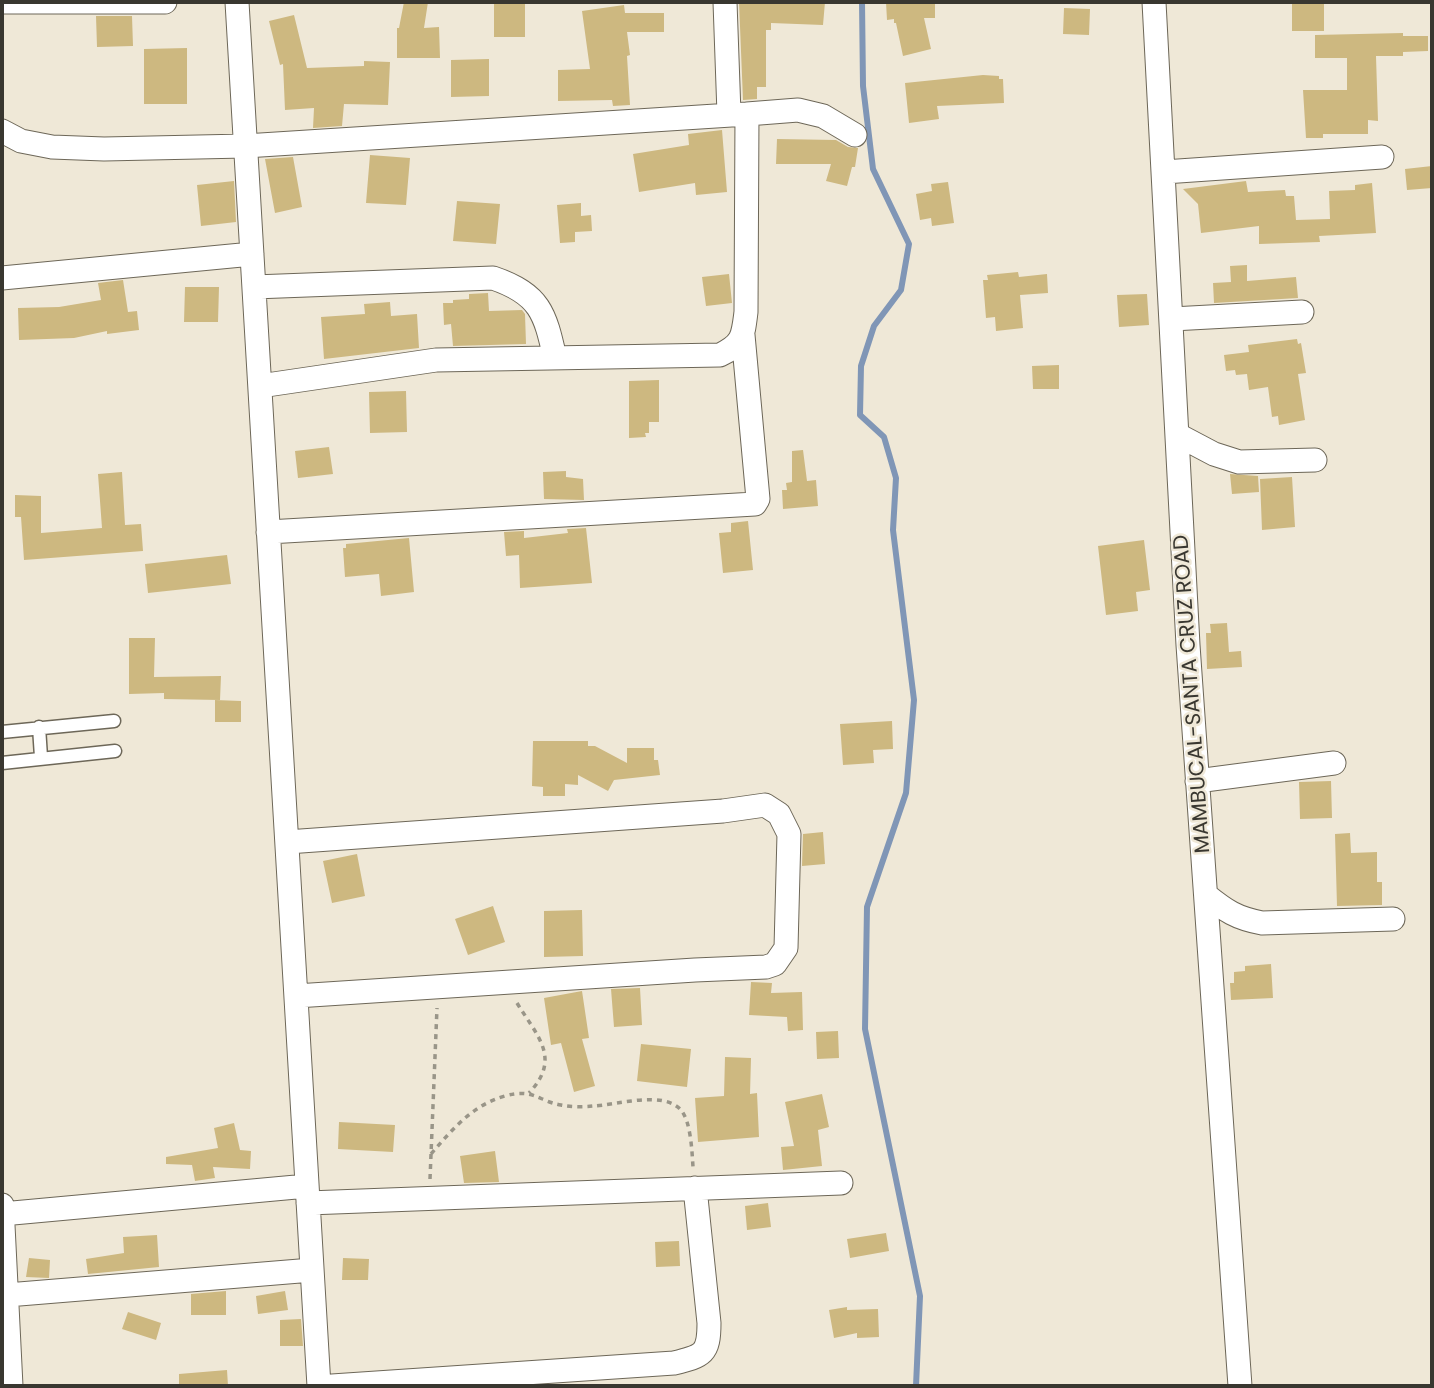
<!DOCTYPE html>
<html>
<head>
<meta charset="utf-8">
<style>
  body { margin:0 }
  #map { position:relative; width:1434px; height:1388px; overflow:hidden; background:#efe8d7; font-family:Poppins,sans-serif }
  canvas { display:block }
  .frame { position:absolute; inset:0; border:4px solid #393730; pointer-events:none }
</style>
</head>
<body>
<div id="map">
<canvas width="1434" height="1388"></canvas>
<div class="frame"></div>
</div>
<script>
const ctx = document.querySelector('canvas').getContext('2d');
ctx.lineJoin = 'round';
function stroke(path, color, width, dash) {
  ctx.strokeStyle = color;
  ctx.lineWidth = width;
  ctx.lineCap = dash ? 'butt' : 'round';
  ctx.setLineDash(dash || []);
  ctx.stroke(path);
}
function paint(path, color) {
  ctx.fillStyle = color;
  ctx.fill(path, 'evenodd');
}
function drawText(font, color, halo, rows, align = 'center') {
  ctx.font = font + ' Poppins,sans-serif';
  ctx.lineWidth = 5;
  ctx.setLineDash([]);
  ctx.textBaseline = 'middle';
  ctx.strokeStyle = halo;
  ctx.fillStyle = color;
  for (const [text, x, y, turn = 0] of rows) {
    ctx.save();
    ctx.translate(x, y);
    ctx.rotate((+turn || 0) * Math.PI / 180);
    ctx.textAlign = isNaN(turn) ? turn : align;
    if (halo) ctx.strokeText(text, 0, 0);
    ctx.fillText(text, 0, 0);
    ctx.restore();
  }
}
const stream = new Path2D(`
  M862,2L863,86L873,169L909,244L901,290L874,326L861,366L860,415L884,437L896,478L893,530L914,700L906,793L867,907L865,1029L920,1296L916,1386`);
const building = new Path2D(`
  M404,2H428L424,28L439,27L440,58H397V28H399Z
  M494,2H525V37H494Z
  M739,2H825L823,25L771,23V30H766V87H757V99L743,100Z
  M886,2H935V18H924L931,49L903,56L896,23H894V19L887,20Z
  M1292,2H1324V31H1292Z
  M624,5L625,13H664V32H627L630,55L627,56L630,105L613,106L612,100L558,101V70L590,69L582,11Z
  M1064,8L1090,9L1089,35L1063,34Z
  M294,15L307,68L364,66V61L390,62L388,105L344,104L342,126L313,128L314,108L285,110L283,64L280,65L269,21Z
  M96,16H132L133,46L97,47Z
  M1403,33V36H1428V51L1403,52V56H1376L1378,121L1368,120V134H1323V138H1306L1303,90H1347V58H1315V35Z
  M187,48V104H144V49Z
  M489,59V96L451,97V60Z
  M983,75L999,76V79H1003L1004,103L937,106L939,119L909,123L905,83Z
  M722,130L727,192L696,195L695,183L639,192L633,154L689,145L688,134Z
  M777,139L836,140L848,147L858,148L855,167H852L847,186L826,181L831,164H776Z
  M370,155L410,158L406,205L366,203Z
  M293,157L302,207L275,213L265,159Z
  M1432,166V188L1407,190L1405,169Z
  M234,181L236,222L201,226L197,185Z
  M1246,181L1248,192L1285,190L1286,196H1294L1296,220L1330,219L1329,191L1355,190V185L1372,183L1376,233L1319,236L1320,242L1259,244V226L1201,233L1198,204L1183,189Z
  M948,182L954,223L932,226L931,218L920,220L916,194L932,191L931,184Z
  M457,201L500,204L496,244L453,241Z
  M581,203V216L591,215L592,231L575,232V242L560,243L557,205Z
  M1247,265V281L1296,277L1298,298L1214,303L1213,283L1231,282L1230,266Z
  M1018,272L1019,277L1047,274L1048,293L1020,295L1023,328L996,331L995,317L986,318L983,280H988L987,275Z
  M729,274L732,303L706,306L702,277Z
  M123,280L128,312L137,311L139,330L107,334V331L74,338L19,340L18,308L59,307L101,300L98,283Z
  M185,287H219L218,322H184Z
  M488,293L489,311L522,310L525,314L526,344L453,346L451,324L444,325L443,303H453V300L469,299V294Z
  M1147,294L1149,325L1119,327L1117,295Z
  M390,302L391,316L417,314L419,348L324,359L321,317L365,314L364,304Z
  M1297,339L1298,344L1301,343L1306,373L1298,374L1305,420L1279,425L1278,416L1272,417L1268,387L1249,390L1247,374L1236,375L1235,370L1226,371L1224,355L1249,352L1248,345Z
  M1059,365V389H1033L1032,366Z
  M659,380V422H649V433H645L646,437L629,438V381Z
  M406,391L407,432L370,433L369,392Z
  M329,447L333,474L298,478L295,451Z
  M803,450L807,481L816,480L818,506L783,509L782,490H787L786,483L792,482V451Z
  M566,471V477L583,479L584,500L544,499L543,472Z
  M122,472L125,525L141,524L143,551L24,560L21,517H15V495L41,496V533L102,528L98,474Z
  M1230,474L1258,476L1259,492L1232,494Z
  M1292,477L1295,527L1262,530L1260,479Z
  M748,521L753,570L723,573L719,533L731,532V523Z
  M586,528L592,583L520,588L519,555L506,556L504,532L524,531V538L568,533L567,529Z
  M409,538L414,592L381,596L379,574L345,577L343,548H346V544Z
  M1144,540L1150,590L1136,592L1138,611L1106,615L1098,546Z
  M227,555L231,584L148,593L145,564Z
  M1227,623L1229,652L1241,651L1242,667L1207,669L1206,633H1211L1210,624Z
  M129,638H155L154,677L221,676L220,700L164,699V693L129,694Z
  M215,700L241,701V722H215Z
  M892,721L893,749L873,750L874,763L843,765L840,724Z
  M533,741H588V746H595L627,763V748H654V760H658L660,775L614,780L608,791L578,775V785L565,784V796H543V787L532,786Z
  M1331,781L1332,818L1300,819L1299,782Z
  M823,832L825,864L802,866L803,834Z
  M1350,833L1351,853L1377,852V882H1382V905L1337,906L1335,834Z
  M357,854L365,896L332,903L323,861Z
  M493,906L505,942L468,955L455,919Z
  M582,910L583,956L544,957V911Z
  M1271,964L1273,998L1231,1000L1230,983H1234V972L1245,971V966Z
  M751,982L772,983L771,993L802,992L803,1030L788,1031L787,1017L749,1015Z
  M640,988L642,1025L614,1027L611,989Z
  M582,991L589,1038L582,1039L595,1086L574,1092L561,1043L551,1045L544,998Z
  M838,1031L839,1058L817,1059L816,1032Z
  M641,1044L691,1049L687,1087L637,1081Z
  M725,1057L751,1058L750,1094L757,1093L759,1137L698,1142L695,1098L724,1096Z
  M822,1094L829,1127L818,1130L822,1166L783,1170L781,1147L794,1146L785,1102Z
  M339,1122L395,1125L393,1152L338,1149Z
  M234,1123L240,1150L251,1151L250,1169L213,1167L215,1178L195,1181L192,1165L166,1164V1157L218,1148L214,1128Z
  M495,1151L499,1182L464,1183L460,1156Z
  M768,1203L771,1227L747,1230L745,1206Z
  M886,1233L889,1251L850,1258L847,1239Z
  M157,1235L159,1267L88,1274L86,1259L124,1253L123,1237Z
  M679,1241L680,1266L656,1267L655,1242Z
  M29,1258L50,1260L49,1278L26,1277Z
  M343,1258L369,1259L368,1280H342Z
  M226,1291V1315H191V1294Z
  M285,1291L288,1310L258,1314L256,1296Z
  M847,1307V1310L878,1309L879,1337L857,1338V1333L834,1338L829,1310Z
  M128,1312L161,1323L156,1340L122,1329Z
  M301,1319L303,1346H280V1320Z
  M227,1370L228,1386H179V1374Z`);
const path = new Path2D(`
  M517,1003C537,1036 562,1058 529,1093
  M431,1154C452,1130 472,1105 505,1096C533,1088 538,1101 561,1105C571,1107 583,1107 593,1106C617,1105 663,1090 681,1110C691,1122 692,1152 693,1167
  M430,1179L437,1008`);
const service = new Path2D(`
  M39,727L41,757
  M2,732L114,721
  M2,763L115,751`);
const minor = new Path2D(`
  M2,2H165
  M237,2L319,1386
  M725,2L729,114
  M1154,2L1188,645L1240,1386
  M747,114L798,110L823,116L855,135
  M2,131L21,141L52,147L104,149L245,146L747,114L746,312C743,336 743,344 720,355L436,360L260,386
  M1164,172L1382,157
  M2,278L252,254
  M254,287L493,278C540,294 545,313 555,358
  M1172,319L1302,312
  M1178,435L1214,454L1239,462L1315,460
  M268,532L755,504L758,499L743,335
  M1197,781L1334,763
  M287,842L723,811L765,805L779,814L789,834L786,948L775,964L766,967L695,970L296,996
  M1206,895C1226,911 1236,918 1262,923L1393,919
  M308,1203L841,1183
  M2,1205L11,1386
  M2,1214L307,1186
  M7,1295L312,1270
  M332,1386L674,1363C703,1356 709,1354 709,1323L695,1188`);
const streetNames = [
  ["MAMBUCAL-SANTA CRUZ ROAD",1193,694,-94]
];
stroke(stream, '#8096b6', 6);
paint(building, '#cdb880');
stroke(service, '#6d6758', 15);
stroke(minor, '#6d6758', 25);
stroke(path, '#999588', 3.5, [5, 5]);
stroke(service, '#fff', 12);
stroke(minor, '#fff', 23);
drawText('21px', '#393730', '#efe8d7', streetNames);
</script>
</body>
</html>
